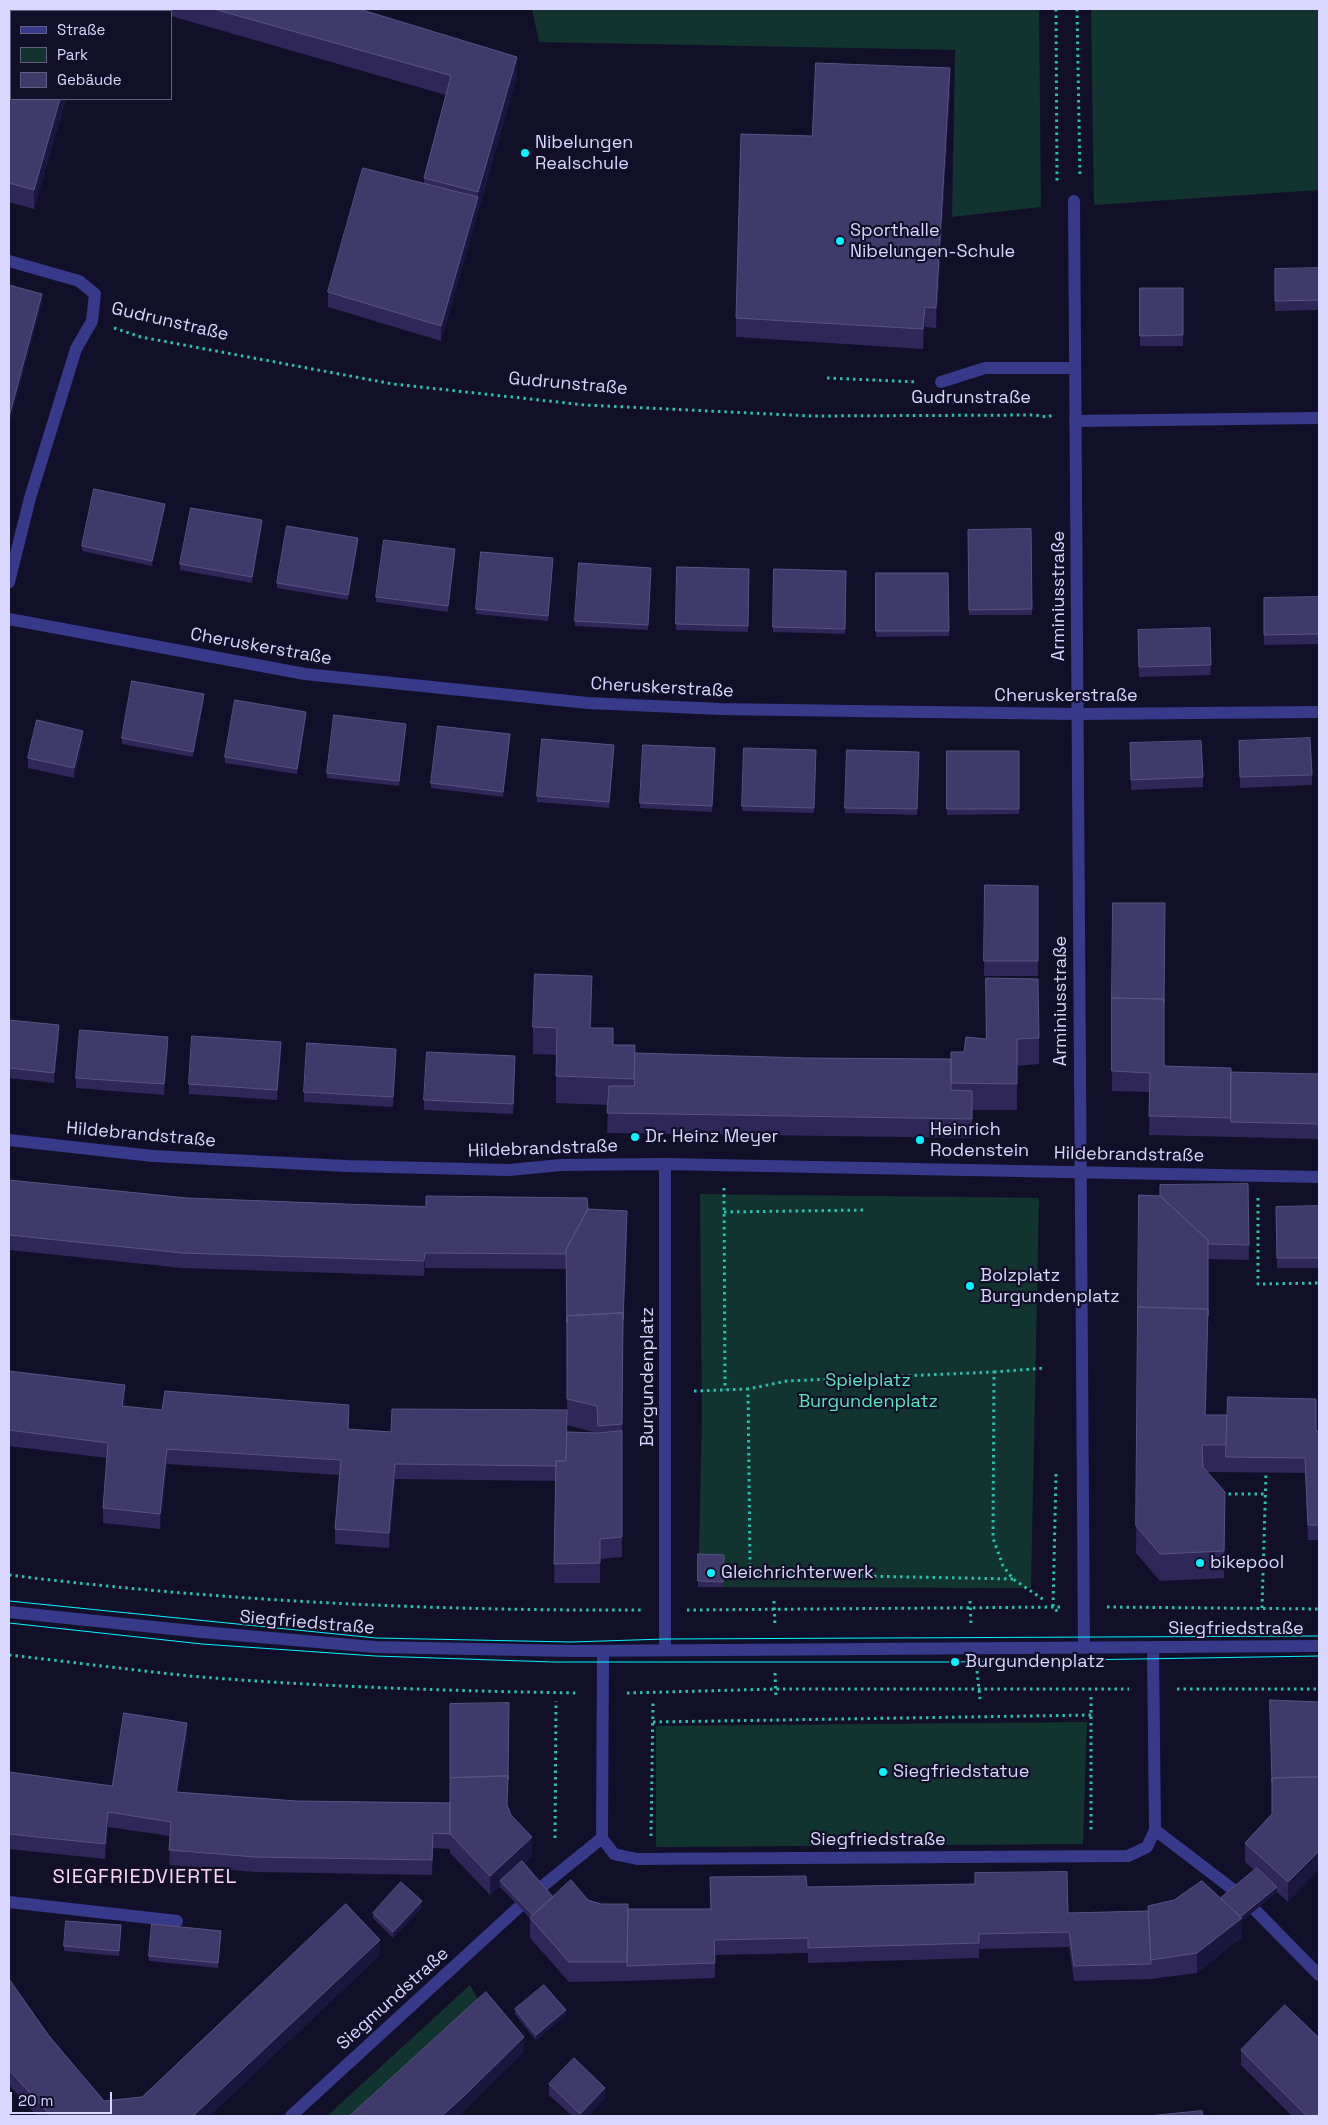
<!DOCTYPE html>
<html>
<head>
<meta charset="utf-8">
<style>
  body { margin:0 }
  #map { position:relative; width:1328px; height:2125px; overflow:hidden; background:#120f29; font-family:"Space Grotesk",sans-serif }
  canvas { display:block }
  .frame { position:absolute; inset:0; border:10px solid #d9d7ff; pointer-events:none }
  .legend { position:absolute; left:10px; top:10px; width:162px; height:90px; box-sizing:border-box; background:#120f29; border:1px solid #625f7f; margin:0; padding:6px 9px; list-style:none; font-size:15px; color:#d9d7ff }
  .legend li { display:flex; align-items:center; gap:10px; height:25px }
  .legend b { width:25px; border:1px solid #625f7f }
  .scale { position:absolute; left:10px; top:2092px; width:102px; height:22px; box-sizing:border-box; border:2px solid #d9d7ff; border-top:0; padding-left:6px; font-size:15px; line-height:18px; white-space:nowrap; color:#d9d7ff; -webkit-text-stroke:4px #120f29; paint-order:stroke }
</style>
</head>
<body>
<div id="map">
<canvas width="1328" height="2125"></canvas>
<div class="frame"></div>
<ul class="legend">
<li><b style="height:6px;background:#373a8b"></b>Straße</li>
<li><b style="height:14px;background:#113430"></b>Park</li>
<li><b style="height:14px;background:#403a6a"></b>Gebäude</li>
</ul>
<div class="scale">20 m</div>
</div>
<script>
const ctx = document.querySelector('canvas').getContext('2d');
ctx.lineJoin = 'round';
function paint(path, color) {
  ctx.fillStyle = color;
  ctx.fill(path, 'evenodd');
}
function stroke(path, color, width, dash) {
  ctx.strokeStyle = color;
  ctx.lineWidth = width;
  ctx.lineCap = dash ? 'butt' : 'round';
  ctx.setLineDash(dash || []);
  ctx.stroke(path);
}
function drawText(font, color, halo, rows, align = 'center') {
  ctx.font = font + ' "Space Grotesk",sans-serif';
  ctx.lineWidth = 4.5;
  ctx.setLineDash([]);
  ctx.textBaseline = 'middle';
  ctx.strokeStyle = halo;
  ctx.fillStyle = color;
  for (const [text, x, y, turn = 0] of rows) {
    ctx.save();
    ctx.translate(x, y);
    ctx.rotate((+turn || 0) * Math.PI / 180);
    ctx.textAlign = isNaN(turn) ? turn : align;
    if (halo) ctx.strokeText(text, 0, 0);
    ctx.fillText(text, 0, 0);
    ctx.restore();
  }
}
const green = new Path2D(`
  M532,9H1039L1041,207L952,217L955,50L539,42Z
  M1091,9H1319V190L1094,205Z
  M700,1194L1039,1198L1031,1588L698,1587L702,1421Z
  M1087,1722L1083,1844L656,1847V1726Z
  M470,1985L480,2003L367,2116H327Z`);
const path = new Path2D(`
  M1056,9L1057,183
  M1077,9L1080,178
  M114,328L141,337L393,384L585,405L812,416L1035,415L1047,417L1053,415
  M827,378L918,382
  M724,1188L725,1390
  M1258,1198V1284L1319,1283
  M724,1212L866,1210
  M994,1372L1044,1368
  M694,1391L748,1389
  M1056,1474L1053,1607L1059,1613
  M1222,1494H1265
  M9,1575C219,1601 430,1611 641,1610
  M1013,1579L759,1574L754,1572L750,1565L748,1389L787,1381L994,1372L993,1538L1003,1566L1013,1579L1044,1600
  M774,1601L775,1627
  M970,1601L971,1625
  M1107,1607L1319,1609
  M1262,1608L1266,1473
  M687,1610L1061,1607
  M9,1655C73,1662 137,1671 201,1677C326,1687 452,1691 579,1693
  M977,1671L980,1699
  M775,1673L776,1698
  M1177,1689H1319
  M627,1693L776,1689H1129
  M1091,1697V1833
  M653,1722L1091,1715
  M651,1836L653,1702
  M555,1838L556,1701`);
const minor = new Path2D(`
  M1074,201L1084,1648
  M9,261L79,281L95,294L92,321L76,349L30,498L9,582
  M941,382L985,368H1075
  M1075,421L1319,418
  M9,619L305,674L588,703L720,709L854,711L1077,714L1319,712
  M9,1140L153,1156L346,1166L509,1170L561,1165L665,1164L1319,1177
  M9,1612L202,1632L375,1647L571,1651L1319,1646
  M665,1649V1164
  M603,1651L602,1838L614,1854L637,1859L1128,1856L1147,1847L1155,1830L1153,1648
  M1155,1830L1235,1891
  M539,1889L602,1838
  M9,1902L177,1921
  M1255,1910L1319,1975
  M291,2116L519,1907`);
const tram = new Path2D(`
  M9,1601L376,1638L571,1642L665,1639L1319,1636
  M9,1623L202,1644L375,1656L554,1662H955L1319,1656`);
const wall = new Path2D(`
  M9,9H92L34,209L9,202Z
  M146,9H365V10L517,76L441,341L328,307V292L424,183V178L446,95L171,16V11H155Z
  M950,88L936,328L925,327L923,349L736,337V318Z
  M1319,268V310L1275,311V269Z
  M1140,288H1183V346H1140Z
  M165,509L152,566L82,551V546Z
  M262,526L252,583L180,570V564Z
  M1031,529L1032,615H969L968,530Z
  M358,543L348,600L277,588V583Z
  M455,554L448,612L376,602V597Z
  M553,563L548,621L476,614V609Z
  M677,567L749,569L748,632L676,630Z
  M774,569L846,571L845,634L773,632Z
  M651,573L648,630L575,626V621Z
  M876,573H948L949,636L876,637Z
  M1319,597V644L1264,645V598Z
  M1210,628L1211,675L1139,677L1138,630Z
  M204,700L193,757L122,744V738Z
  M306,717L297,774L225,763V757Z
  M406,729L399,786L327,778V773Z
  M510,739L503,797L431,788V783Z
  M83,741L74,778L28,768V758Z
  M643,745L715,748L712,812L640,808Z
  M744,748L816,750L814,813L742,811Z
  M614,750L609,808L537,802V796Z
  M847,750L919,752L917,815L845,813Z
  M947,751H1019V814L947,815Z
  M1239,752L1312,775V785L1240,788Z
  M1130,753L1203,777V787L1131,790Z
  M985,885L1038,886V976H984Z
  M1113,903L1164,1066L1231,1072L1319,1074V1139L1149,1135L1150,1092L1112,1091Z
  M592,1003L591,1028L613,1045L635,1053L806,1058L951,1059L986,1038H1039V1064L1017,1066V1110H972V1138L607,1133L608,1105L556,1103V1055L533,1054V1027Z
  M9,1020L59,1035L54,1083L9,1078Z
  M168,1047L164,1095L76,1088V1078Z
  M281,1052L277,1100L189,1094V1084Z
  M396,1059L393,1107L304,1102V1092Z
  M515,1066L513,1114L424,1110V1100Z
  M9,1180L187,1198L345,1204L588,1209L627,1230L623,1340L622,1447V1557L600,1559V1583H554L556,1481L395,1479L389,1548L335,1544V1529L339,1475L167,1464L160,1529L103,1523V1508L107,1458L9,1446V1371L125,1400L124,1406L162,1410L349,1420L348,1429L391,1432L567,1410L566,1269L425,1268L424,1276L182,1268L9,1250ZM567,1425L597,1433L567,1439Z
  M1248,1184L1249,1260L1208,1259V1336L1206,1415L1227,1441L1319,1431V1540H1308L1305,1473L1207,1472L1225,1519L1224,1578L1160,1581L1136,1553L1138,1307L1160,1196Z
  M1319,1206V1268H1277L1276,1207Z
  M698,1554L724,1555L723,1587H698Z
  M1319,1702L1288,1902L1277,1892L1242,1921V1937L1197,1973L1151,1979L1074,1981L1069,1947L979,1949V1958L808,1963V1953L715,1955V1978L627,1981L569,1982L530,1938V1918L500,1887V1886L490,1895L450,1853V1704L508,1806L511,1815L532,1856L524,1864L553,1897L588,1900L601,1904L628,1909H711L710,1877L807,1887L1068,1913L1148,1911L1221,1898L1254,1870L1245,1862V1843L1272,1814Z
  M187,1738L178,1792L297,1801L450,1803V1849L433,1848L432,1875L255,1872L169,1865L170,1836L108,1827L105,1859L9,1849V1772L112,1786Z
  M422,1907L393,1938L373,1918V1913Z
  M121,1930L119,1956L64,1951V1946Z
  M221,1936L218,1968L149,1961V1956Z
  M380,1955L209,2116H37L9,2085V1979L49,2036L104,2101L142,2097Z
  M515,2009L566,2015L536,2040L515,2014Z
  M1241,2050L1319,2116H1292L1241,2065Z
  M549,2084L605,2098L588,2116H572L549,2095Z`);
const shadedWall = new Path2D(`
  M86,9H92L91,11H85Z
  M517,57V76L441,341V326L478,197V192Z
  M950,68V88L936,328V308Z
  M60,99H66L34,209V190Z
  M42,294V304L9,427V417Z
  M925,307V327L923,349V329Z
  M165,504V509L152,566V561Z
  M262,520V526L252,583V577Z
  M358,538V543L348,600V595Z
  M455,549V554L448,612V606Z
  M204,694V700L193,757V752Z
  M306,712V717L297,774V769Z
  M406,724V729L399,786V781Z
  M83,731V741L74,778V768Z
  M510,734V739L503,797V792Z
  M592,976V1003L590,1055V1028Z
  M59,1025V1035L54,1083V1073Z
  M168,1037V1047L164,1095V1084Z
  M281,1042V1052L277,1100V1090Z
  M396,1049V1059L393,1107V1097Z
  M627,1211L623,1340L622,1450L623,1313Z
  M1208,1240V1336L1205,1442Z
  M425,1253V1268L424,1276V1261Z
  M125,1385V1400L122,1421V1406Z
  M167,1449V1464L160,1529V1514Z
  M395,1464V1479L389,1548V1533Z
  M1225,1492V1519L1224,1578V1551Z
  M187,1723V1738L176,1807V1792Z
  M108,1812V1827L105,1859V1844Z
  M532,1837V1856L502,1884L500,1881V1886L490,1895V1876Z
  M1319,1851V1870L1288,1902V1882Z
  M1277,1887V1892L1242,1921V1937L1197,1973V1953Z
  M422,1901V1907L393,1938V1932Z
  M380,1940V1955L209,2116H193Z
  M566,2010V2015L536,2040V2035Z
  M524,2037V2052L464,2111L458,2116H442Z
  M605,2088V2098L588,2116H580V2114Z`);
const building = new Path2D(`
  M9,9H86L85,11H11V99H60L34,190L9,183Z
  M214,9H359L517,57L478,192L424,178L451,76Z
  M816,63L950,68L936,308L925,307L923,329L736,318L741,134L812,136Z
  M363,168L478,197L441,326L328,292Z
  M1319,268V300L1275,301V269Z
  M9,285L42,294L9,417Z
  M1140,288H1183V335L1140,336Z
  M94,489L165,504L152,561L82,546Z
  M191,508L262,520L252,577L180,564Z
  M287,526L358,538L348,595L277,583Z
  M1031,529L1032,609L969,610L968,530Z
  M384,540L455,549L448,606L376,597Z
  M481,552L553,558L548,616L476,609Z
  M579,563L651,568L648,625L575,621Z
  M677,567L749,569L748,626L676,624Z
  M774,569L846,571L845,629L773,627Z
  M876,573H948L949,631H876Z
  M1319,597V634L1264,635V598Z
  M1210,628L1211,665L1139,667L1138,630Z
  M132,681L204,694L193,752L122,738Z
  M235,700L306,712L297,769L225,757Z
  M334,715L406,724L399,781L327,773Z
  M37,720L83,731L74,768L28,758Z
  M438,726L510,734L503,792L431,783Z
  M1310,738L1312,775L1240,777L1239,741Z
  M542,739L614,745L609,802L537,796Z
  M1201,741L1203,777L1131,780L1130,743Z
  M643,745L715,748L712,806L640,803Z
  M744,748L816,750L814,808L742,806Z
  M847,750L919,752L917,809L845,808Z
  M947,751H1019V809H947Z
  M985,885L1038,886V961H984Z
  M1113,903H1165L1164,1003V999L1112,998Z
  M535,974L592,976L590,1028H613V1045H635L634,1079L556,1076L557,1028L533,1027Z
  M986,978L1038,979L1039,1038L1017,1039V1084L951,1083V1052H964L966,1037L986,1039Z
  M1112,998L1164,999V1066L1231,1068V1118L1149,1116L1150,1073L1112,1071Z
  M9,1020L59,1025L54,1073L9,1068Z
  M80,1030L168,1037L164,1084L76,1078Z
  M192,1036L281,1042L277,1090L189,1084Z
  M307,1043L396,1049L393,1097L304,1092Z
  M427,1052L515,1056L513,1104L424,1100Z
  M635,1053L806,1058L951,1059V1090L972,1091V1119L607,1113L609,1086H634Z
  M1231,1072L1319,1074V1124L1231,1122Z
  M9,1180L187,1198L345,1204L426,1207V1196L587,1198L588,1209L566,1250V1254L425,1253L424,1261L182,1253L9,1235Z
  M1248,1184L1249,1245L1208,1244V1240L1160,1196V1185Z
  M1139,1195L1160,1196L1208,1240V1316V1309L1138,1307Z
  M1319,1206V1258H1277L1276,1207Z
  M588,1209L627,1211L623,1320V1313L567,1316V1323L566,1250Z
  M1138,1307L1208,1309L1205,1415H1227L1226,1445H1202L1203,1467L1225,1492L1224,1551L1160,1554L1136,1526Z
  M623,1313L622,1424L598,1426L597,1406L567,1399V1316Z
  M9,1371L125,1385L122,1406L162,1410L165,1391L349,1405L348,1429L391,1432L392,1409L567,1410L566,1461H556V1466L395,1464L389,1533L335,1529L341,1460L167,1449L160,1514L103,1508L108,1443L9,1430Z
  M1228,1397L1316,1399V1431H1319V1525H1308L1305,1458L1226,1457Z
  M622,1431V1537L600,1539V1563L554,1564L556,1461H566L567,1432L598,1433Z
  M698,1554L724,1555L723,1582L698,1581Z
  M1270,1700L1319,1702V1777L1272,1778V1782Z
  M509,1703L508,1780V1776L450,1778V1704Z
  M124,1713L187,1723L176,1792L297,1801L450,1803V1834L433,1833L432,1860L255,1857L169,1850L171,1822L108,1812L105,1844L9,1834V1772L112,1786Z
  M508,1776L507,1805L511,1815L532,1837L490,1876L450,1834V1778Z
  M1319,1777V1851L1288,1882L1245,1843L1272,1814V1778Z
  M522,1861L553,1897L533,1915L500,1881Z
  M1257,1868L1277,1887L1240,1917L1221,1898Z
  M1067,1872L1068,1913L1148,1911L1151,1964L1074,1966L1069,1932L979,1934V1943L808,1948V1938L714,1940L715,1963L627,1966L628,1909H711L710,1877L806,1876L807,1887L975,1884V1873Z
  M571,1880L588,1900L601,1904H628L627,1962H569L530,1918Z
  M1202,1881L1242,1918L1197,1953L1151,1960L1148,1906L1174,1900Z
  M401,1882L422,1901L393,1932L373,1913Z
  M346,1904L380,1940L193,2116H51L9,2070V1979L49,2036L104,2101L142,2097Z
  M66,1921L121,1925L119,1951L64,1946Z
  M152,1924L221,1931L218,1963L149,1956Z
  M544,1985L566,2010L536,2035L515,2009Z
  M486,1992L524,2037L464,2096L442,2116H350Z
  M1285,2005L1319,2038V2116H1307L1241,2050Z
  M574,2058L605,2088L580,2114L549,2084Z
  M1202,2111L1203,2116H1148Z`);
const markers = [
  [525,153,5,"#03f6ff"],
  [840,241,5,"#03f6ff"],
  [635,1137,5,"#03f6ff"],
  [920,1140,5,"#03f6ff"],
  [970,1286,5,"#03f6ff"],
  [1200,1563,5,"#03f6ff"],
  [711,1573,5,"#03f6ff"],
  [955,1662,5,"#03f6ff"],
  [883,1772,5,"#03f6ff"]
];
const poiNames = [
  ["Nibelungen",535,143],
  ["Realschule",535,164],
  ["Sporthalle",850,231],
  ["Nibelungen-Schule",850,252],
  ["Heinrich",930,1130],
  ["Rodenstein",930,1151],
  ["Dr. Heinz Meyer",645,1137],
  ["Bolzplatz",980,1276],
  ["Burgundenplatz",980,1297],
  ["bikepool",1210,1563],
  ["Gleichrichterwerk",721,1573],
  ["Burgundenplatz",965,1662],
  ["Siegfriedstatue",893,1772]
];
const streetNames = [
  ["Gudrunstraße",170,322,13],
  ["Gudrunstraße",568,384,5],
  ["Gudrunstraße",971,398],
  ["Arminiusstraße",1059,596,-90],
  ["Cheruskerstraße",261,647,10],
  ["Cheruskerstraße",662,688,3],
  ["Cheruskerstraße",1066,696],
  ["Arminiusstraße",1061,1001,-90],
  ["Hildebrandstraße",141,1135,5],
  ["Hildebrandstraße",543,1149,-2],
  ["Hildebrandstraße",1129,1155,1],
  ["Burgundenplatz",648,1377,-90],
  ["Siegfriedstraße",307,1623,5],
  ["Siegfriedstraße",1236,1629],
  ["Siegfriedstraße",878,1840],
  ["Siegmundstraße",393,1999,-42]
];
const parkNames = [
  ["Spielplatz",868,1381],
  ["Burgundenplatz",868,1402]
];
const quarterNames = [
  ["SIEGFRIEDVIERTEL",145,1878]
];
paint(green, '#113430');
stroke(path, '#29c1ae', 3, [2.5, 4]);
stroke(minor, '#373a8b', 12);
stroke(tram, '#03f6ff', 1);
paint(wall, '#2e2758');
paint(shadedWall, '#1b163d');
paint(building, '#403a6a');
stroke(building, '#585381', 1);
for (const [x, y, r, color] of markers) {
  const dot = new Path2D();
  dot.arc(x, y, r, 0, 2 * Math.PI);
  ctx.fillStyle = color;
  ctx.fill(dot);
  stroke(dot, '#120f29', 2);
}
drawText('18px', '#d9d7ff', '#120f29', poiNames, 'left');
drawText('18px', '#d9d7ff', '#120f29', streetNames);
drawText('18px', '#5ce7bb', '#120f29', parkNames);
ctx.letterSpacing = '1px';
drawText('20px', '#ffd9f4', '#120f29', quarterNames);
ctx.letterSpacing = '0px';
</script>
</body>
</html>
